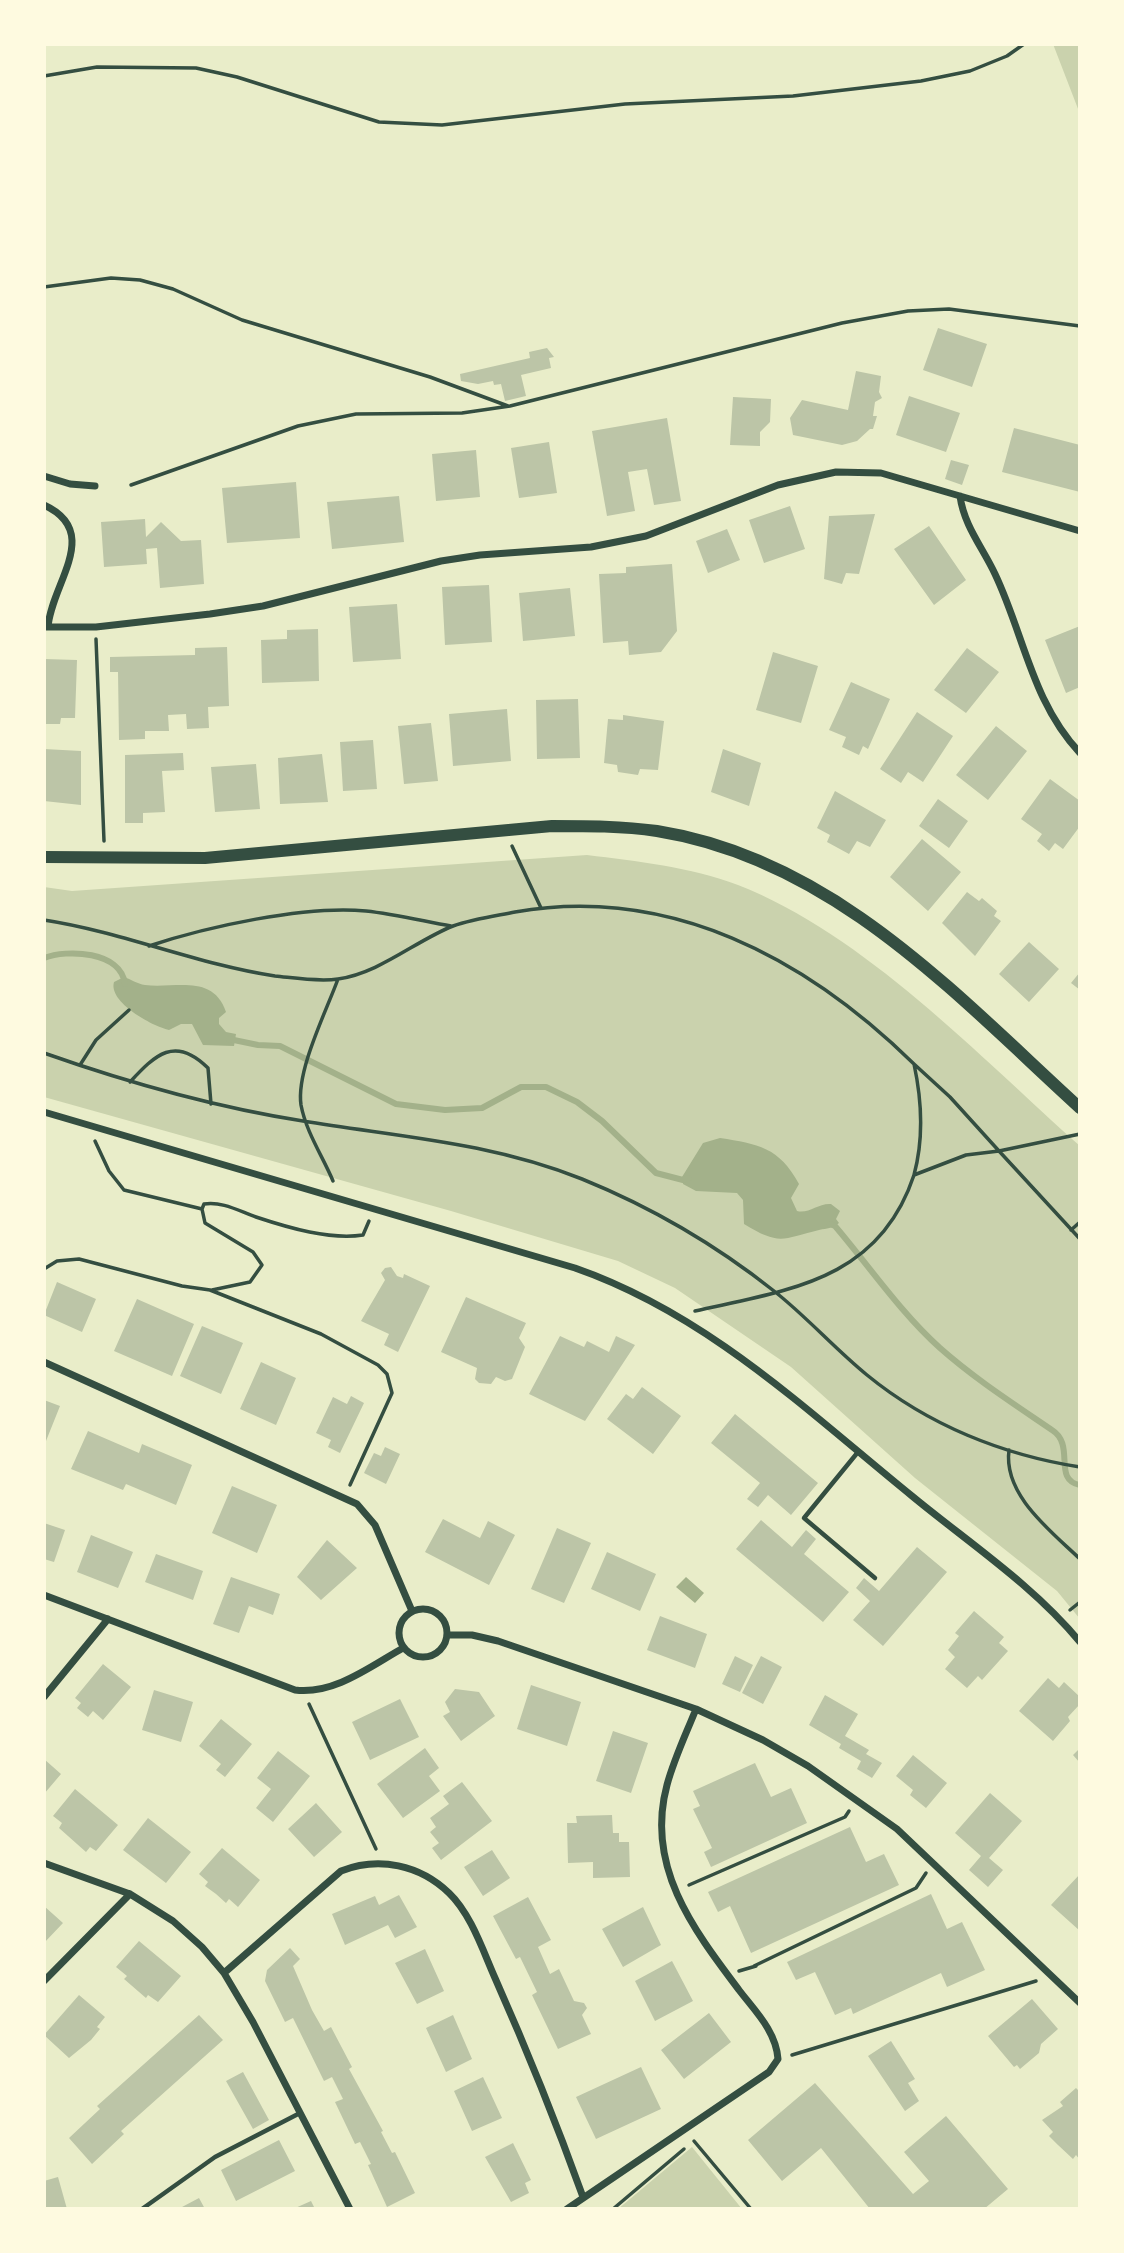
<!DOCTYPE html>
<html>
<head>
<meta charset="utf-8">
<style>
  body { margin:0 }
  #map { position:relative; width:1124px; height:2253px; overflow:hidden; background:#e9edc9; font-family:Ubuntu,sans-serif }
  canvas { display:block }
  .frame { position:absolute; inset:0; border:46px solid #fefae0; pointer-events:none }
</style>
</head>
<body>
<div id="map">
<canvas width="1124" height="2253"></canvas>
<div class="frame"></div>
</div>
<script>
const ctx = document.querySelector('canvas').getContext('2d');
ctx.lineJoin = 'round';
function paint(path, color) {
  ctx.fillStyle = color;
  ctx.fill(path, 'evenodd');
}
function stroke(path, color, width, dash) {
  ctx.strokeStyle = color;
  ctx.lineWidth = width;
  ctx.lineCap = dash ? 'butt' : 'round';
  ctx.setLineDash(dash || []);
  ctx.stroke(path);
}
const green = new Path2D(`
  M1053,44H1080V114Z
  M587,855C637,861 690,867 738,885C864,934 980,1057 1080,1146V1619L1057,1591L915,1478L791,1367L675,1288L618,1261L451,1211L44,1097V887L72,891Z
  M692,2147L742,2209H618Z`);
const water = new Path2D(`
  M124,977C131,979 137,984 145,985C174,989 213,973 226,1012L219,1018V1024L226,1032L236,1034L234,1046L203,1045L192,1024H181L169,1030C152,1026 108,1002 114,982Z
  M720,1138C758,1144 779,1147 799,1184L791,1198L797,1211C809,1214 818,1203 831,1204L840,1211L836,1219L839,1223C831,1229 828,1228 819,1230C782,1239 780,1246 744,1224L743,1200L737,1193L696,1191L683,1184L682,1177L703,1143Z
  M686,1577L704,1593L695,1603L676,1587Z`);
const stream = new Path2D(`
  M44,958C67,949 121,951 125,984
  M229,1039L258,1045L280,1046L396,1104L445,1110L482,1108L521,1087H546L577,1102L602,1121L656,1173L683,1180L689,1178
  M830,1224L835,1226C869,1266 901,1313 940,1348C975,1379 1014,1404 1052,1430C1076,1445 1052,1480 1080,1485`);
const building = new Path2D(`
  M938,328L987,344L972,387L923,370Z
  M547,348L554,357L549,358L551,368L521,375L526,396L505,401L501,384L494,385L493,381L478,384L461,381L460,374L530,358L529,352Z
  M856,371L881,376L879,392L882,398L875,402L873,416H877L873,429H870L857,441L842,445L793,435L790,418L802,400L848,410Z
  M909,396L960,413L946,452L896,435Z
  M733,397L771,399L770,422L760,432V446L730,445Z
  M667,418L681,501L654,505L647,469L628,472L635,511L607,516L592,431Z
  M1014,428L1080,445V492L1002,472Z
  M549,442L557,493L519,498L511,448Z
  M476,450L480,497L436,501L432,454Z
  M951,460L969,465L962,485L945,479Z
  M296,482L300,538L227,543L222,488Z
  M399,496L404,542L332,549L327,502Z
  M790,506L805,549L764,563L749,520Z
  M875,514L859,574L846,573L842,584L824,579L829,516Z
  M145,519L146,537L161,522L181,541L201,540L204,584L160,588L157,548L146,549L147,564L104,567L101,522Z
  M929,526L966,580L934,605L894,549Z
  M727,529L740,560L708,573L696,541Z
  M672,564L677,631L661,652L629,655L628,641L603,643L599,574L626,573V567Z
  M489,585L492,642L445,645L442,587Z
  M570,588L575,636L523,641L519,593Z
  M397,604L401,659L353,662L349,607Z
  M1080,626V687L1066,693L1045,640Z
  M318,629L319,681L262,683L261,640L287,639V630Z
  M227,647L229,706L208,707L209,728L187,729L186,714L168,715L169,731H145V739L119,740L118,672H110V657L195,655V648Z
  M967,648L999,672L966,713L934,690Z
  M773,652L818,666L801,723L756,710Z
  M44,659L77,660L75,718H61L60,724H44Z
  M851,682L890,699L868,749L863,746L859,755L842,747L846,737L829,730Z
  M578,699L580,758L537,759L536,700Z
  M507,709L511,761L453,766L449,714Z
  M917,712L953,736L923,782L908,772L901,783L880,769Z
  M623,715L664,721L658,770L640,769L638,775L618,772L617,765L604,763L608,719L623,720Z
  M431,723L438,781L404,784L398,726Z
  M996,726L1027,751L988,800L956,775Z
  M373,740L377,789L343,791L340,742Z
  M44,749L81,751V805L44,801Z
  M723,749L761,763L749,806L711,792Z
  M183,753L184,770L162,771L165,812L143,813V823H125V755Z
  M322,754L328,802L280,804L278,758Z
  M256,764L260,809L215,812L211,767Z
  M1050,779L1080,801V826L1063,849L1055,843L1049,851L1037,841L1042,834L1021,819Z
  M835,791L886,820L870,847L857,841L849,854L827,842L830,835L817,828Z
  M938,799L968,821L949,848L919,826Z
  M922,839L961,872L928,911L890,877Z
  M967,892L979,901L982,898L997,911L994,916L1001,921L975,956L942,923Z
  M1029,942L1059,969L1029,1002L999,974Z
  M1080,972V990L1071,983Z
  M391,1267L397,1276L403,1278L404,1274L430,1286L398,1352L384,1345L389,1334L361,1321L385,1280L381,1273L385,1268Z
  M57,1282L96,1299L82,1332L44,1315Z
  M466,1297L526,1323L519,1338L525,1347L512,1379L505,1381L496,1377L491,1384L479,1383L475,1379L477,1368L441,1352Z
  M137,1299L194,1324L172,1376L114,1351Z
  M202,1326L243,1343L221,1394L180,1376Z
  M560,1336L584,1347L587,1341L609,1352L616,1336L635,1345L585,1421L529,1394Z
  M261,1362L296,1378L276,1425L240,1409Z
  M642,1387L681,1416L653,1454L607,1419L626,1394L633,1399Z
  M351,1396L364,1403L340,1453L328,1447L331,1440L316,1433L333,1397L347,1404Z
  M44,1400L60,1406L46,1441L44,1440Z
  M735,1414L818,1483L791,1515L768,1495L758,1507L747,1499L760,1483L711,1443Z
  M88,1431L139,1453L142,1444L192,1465L176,1505L126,1484L123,1490L71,1469Z
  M385,1447L400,1454L386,1484L364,1473L374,1453L381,1456Z
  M232,1486L277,1505L257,1553L212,1533Z
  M443,1519L480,1538L488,1521L515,1535L489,1585L425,1552Z
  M761,1520L792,1547L806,1530L816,1539L804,1554L849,1592L823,1622L736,1549Z
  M44,1523L65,1530L54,1562L44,1559Z
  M557,1528L591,1543L564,1603L531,1589Z
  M91,1535L133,1552L118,1588L77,1572Z
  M327,1540L357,1568L321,1600L297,1577Z
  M917,1547L947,1572L883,1646L853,1620L870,1601L856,1588L864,1578L879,1591Z
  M607,1552L656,1574L640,1611L591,1589Z
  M156,1554L203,1571L193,1600L145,1582Z
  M231,1577L280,1594L273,1615L249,1606L239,1633L213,1624Z
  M974,1611L1004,1637L999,1643L1008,1651L982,1680L978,1676L967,1688L945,1669L955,1657L948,1650L959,1636L955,1633Z
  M660,1616L707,1634L695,1668L647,1650Z
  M735,1656L753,1665L740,1692L722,1684Z
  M761,1656L782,1667L763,1704L742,1693Z
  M103,1664L131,1687L103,1720L93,1711L88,1717L77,1708L81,1703L75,1698Z
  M1048,1678L1059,1688L1064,1682L1080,1697V1704L1068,1717L1070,1721L1053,1741L1019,1711Z
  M531,1685L581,1702L567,1746L517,1729Z
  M455,1689L479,1692L495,1716L461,1741L443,1716L450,1712L445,1702Z
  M154,1690L193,1702L181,1742L142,1730Z
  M825,1695L858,1714L845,1736L869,1750L866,1754L882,1763L872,1778L857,1769L861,1761L839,1748L841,1744L809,1725Z
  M400,1699L419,1737L370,1760L352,1722Z
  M221,1719L252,1744L225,1777L216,1770L221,1764L199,1746Z
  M613,1731L648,1743L631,1793L596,1781Z
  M425,1748L439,1768L429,1776L440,1791L403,1818L377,1784Z
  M1080,1748V1763L1073,1755Z
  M278,1751L310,1776L273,1822L256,1808L271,1789L257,1778Z
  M913,1755L947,1783L926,1808L910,1795L913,1790L896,1776Z
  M44,1759L61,1774L44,1794Z
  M755,1763L771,1797L791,1788L807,1823L711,1867L704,1852L712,1848L693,1809L700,1806L693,1791Z
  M462,1782L492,1821L441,1860L432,1848L439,1843L430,1832L436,1827L430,1818L449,1804L443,1796Z
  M75,1789L118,1825L96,1851L90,1847L86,1852L59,1828L62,1823L53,1816Z
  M990,1793L1022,1821L989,1858L1003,1870L988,1887L969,1870L981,1856L955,1833Z
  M316,1803L342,1832L314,1857L288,1829Z
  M612,1815L613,1833H619V1842H629L630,1877L593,1878V1862L568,1863L567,1823H577L576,1816Z
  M148,1818L191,1852L166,1883L123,1850Z
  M850,1827L866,1862L884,1854L899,1885L751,1953L730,1906L718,1912L708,1892Z
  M222,1848L260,1880L238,1907L229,1899L226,1903L216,1894L205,1886L208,1882L199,1874Z
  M492,1850L510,1878L483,1896L464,1867Z
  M1080,1874V1931L1051,1905Z
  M931,1894L947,1929L962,1922L985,1970L947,1987L941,1973L853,2014L851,2008L835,2015L815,1972L796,1980L787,1962Z
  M399,1895L417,1927L395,1938L388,1925L345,1945L332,1914L375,1896L379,1905Z
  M528,1897L551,1940L538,1947L550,1974L559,1969L574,2001L584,2003L587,2008L582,2015L591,2034L558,2049L532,1995L537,1992L520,1957L516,1959L493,1916Z
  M44,1906L63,1923L44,1943Z
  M643,1907L661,1945L623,1967L602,1929Z
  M139,1941L181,1976L158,2002L148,1995L146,1998L124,1979L127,1976L116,1967Z
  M290,1948L300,1959L293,1966L312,2010L324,2031L331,2027L352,2067L349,2069L383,2131L381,2132L392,2153L395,2152L415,2193L387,2207L368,2165L371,2164L360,2142L355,2144L335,2102L343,2099L332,2077L324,2081L293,2018L285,2022L265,1981L267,1970Z
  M425,1949L444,1991L417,2004L395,1963Z
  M672,1961L693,2001L655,2021L635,1981Z
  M79,1995L105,2017L97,2027L100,2029L91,2040L69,2058L44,2035Z
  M1032,1999L1058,2029L1041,2044L1039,2053L1020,2069L1017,2065L1014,2067L988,2036Z
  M709,2013L731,2042L684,2079L661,2050Z
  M199,2015L223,2040L121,2131L124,2134L92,2164L69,2138L100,2109L97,2106Z
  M453,2015L472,2059L446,2072L426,2028Z
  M891,2041L915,2079L908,2083L919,2101L905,2111L868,2056Z
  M641,2067L661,2109L596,2139L576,2097Z
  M243,2072L269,2120L253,2129L226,2081Z
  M483,2077L502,2118L472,2131L454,2091Z
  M815,2083L913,2194L929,2181L904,2152L946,2116L1008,2189L984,2209H870L821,2148L782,2181L748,2140Z
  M1076,2088L1080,2092V2160L1076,2155L1073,2159L1058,2145L1049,2136L1053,2132L1042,2120L1063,2106L1060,2102Z
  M279,2140L295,2171L236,2201L221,2170Z
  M513,2143L531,2180L525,2183L529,2193L511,2202L485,2157Z
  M58,2177L67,2209H44V2181Z
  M199,2198L205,2209H176L182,2207Z
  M311,2201L315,2209H293Z`);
const path = new Path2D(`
  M44,76L97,67L196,68L237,77L379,122L442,125L625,104L793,96L921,81L970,71L1007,56L1024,44
  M44,287L111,278L140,280L173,289L242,320L430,377L508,406
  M131,485L298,426L356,414L462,413L510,406L842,323L908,311L949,309L1080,326
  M96,639L104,841
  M512,846L541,908
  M44,920C122,932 196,964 275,976C295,978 318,982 338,979C380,973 415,941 453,926C473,919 495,916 515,912C670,885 806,958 914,1064
  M149,946C206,927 305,905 366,911C394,914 423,921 451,926
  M44,1053C129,1083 214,1107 303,1121C400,1137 489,1142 582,1179C651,1207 716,1245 774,1291C807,1317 835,1349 867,1375C928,1425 1003,1455 1080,1467
  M80,1065L96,1040L129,1010
  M130,1082C155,1055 175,1035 208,1068L211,1104
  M95,1141L109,1171L124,1190L202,1209
  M999,1151L1080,1239
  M999,1151L1080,1134
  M333,1181C323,1157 306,1132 301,1105C296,1071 326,1012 338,979
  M1071,1230L1080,1222
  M44,1269L57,1261L79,1259L182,1286L210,1290L321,1334L378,1365L387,1374L392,1393L350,1485
  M212,1290L250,1282L262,1265L253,1252L205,1223L202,1209L204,1204C222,1201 239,1211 256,1217C289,1228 330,1240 363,1235L369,1221
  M695,1311C788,1290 879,1281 914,1175L966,1155L999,1151L950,1097L914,1064C922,1101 924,1138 914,1175
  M1009,1450C1003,1495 1051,1531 1080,1559
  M1070,1610L1080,1602
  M309,1704L376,1849
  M689,1885L845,1817L849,1811
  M754,1966L916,1888L926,1873
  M739,1971L756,1966
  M792,2055L1036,1981
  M694,2141L751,2209
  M613,2209L684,2149`);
const service = new Path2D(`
  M858,1452L804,1518L875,1578
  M142,2209L215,2157L300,2113`);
const minor = new Path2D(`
  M44,476L70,484L95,486
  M960,496C964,526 983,548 995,574C1024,635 1032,702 1080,753
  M44,505C103,532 51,584 48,627
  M44,627H96L210,614L263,606L441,561L480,555L591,547L646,536L778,485L836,472L881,473L1080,531
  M44,1112L575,1268C707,1314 806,1410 912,1496C969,1543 1033,1585 1080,1642
  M44,1362L357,1504L375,1525L412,1611
  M44,1595L295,1690C334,1695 371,1666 403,1648
  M399 1633a24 24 0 1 1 48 0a24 24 0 1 1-48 0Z
  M447,1635H472L498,1641L696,1709L763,1740L808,1766L897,1829L1080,2003
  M44,1697L108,1619
  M44,1863L130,1894L173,1921L202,1947L224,1973L253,2022L350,2209
  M224,1973L341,1871C379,1856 420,1865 449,1893C471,1914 483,1951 495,1978C527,2050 556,2122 583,2197
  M44,1981L130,1894
  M567,2209L769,2072L778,2059C776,2031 755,2011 739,1990C693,1929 645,1866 667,1785C674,1759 686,1734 696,1709`);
const tertiary = new Path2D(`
  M44,857L205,858L552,826C587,826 622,826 657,831C833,859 955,994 1080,1108`);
paint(green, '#cad2ad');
paint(water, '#a3b18a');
stroke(stream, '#a3b18a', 6);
paint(building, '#bcc5a7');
stroke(path, '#344e41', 3.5);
stroke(service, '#344e41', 4.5);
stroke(minor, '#344e41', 7);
stroke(tertiary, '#344e41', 12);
</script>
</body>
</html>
